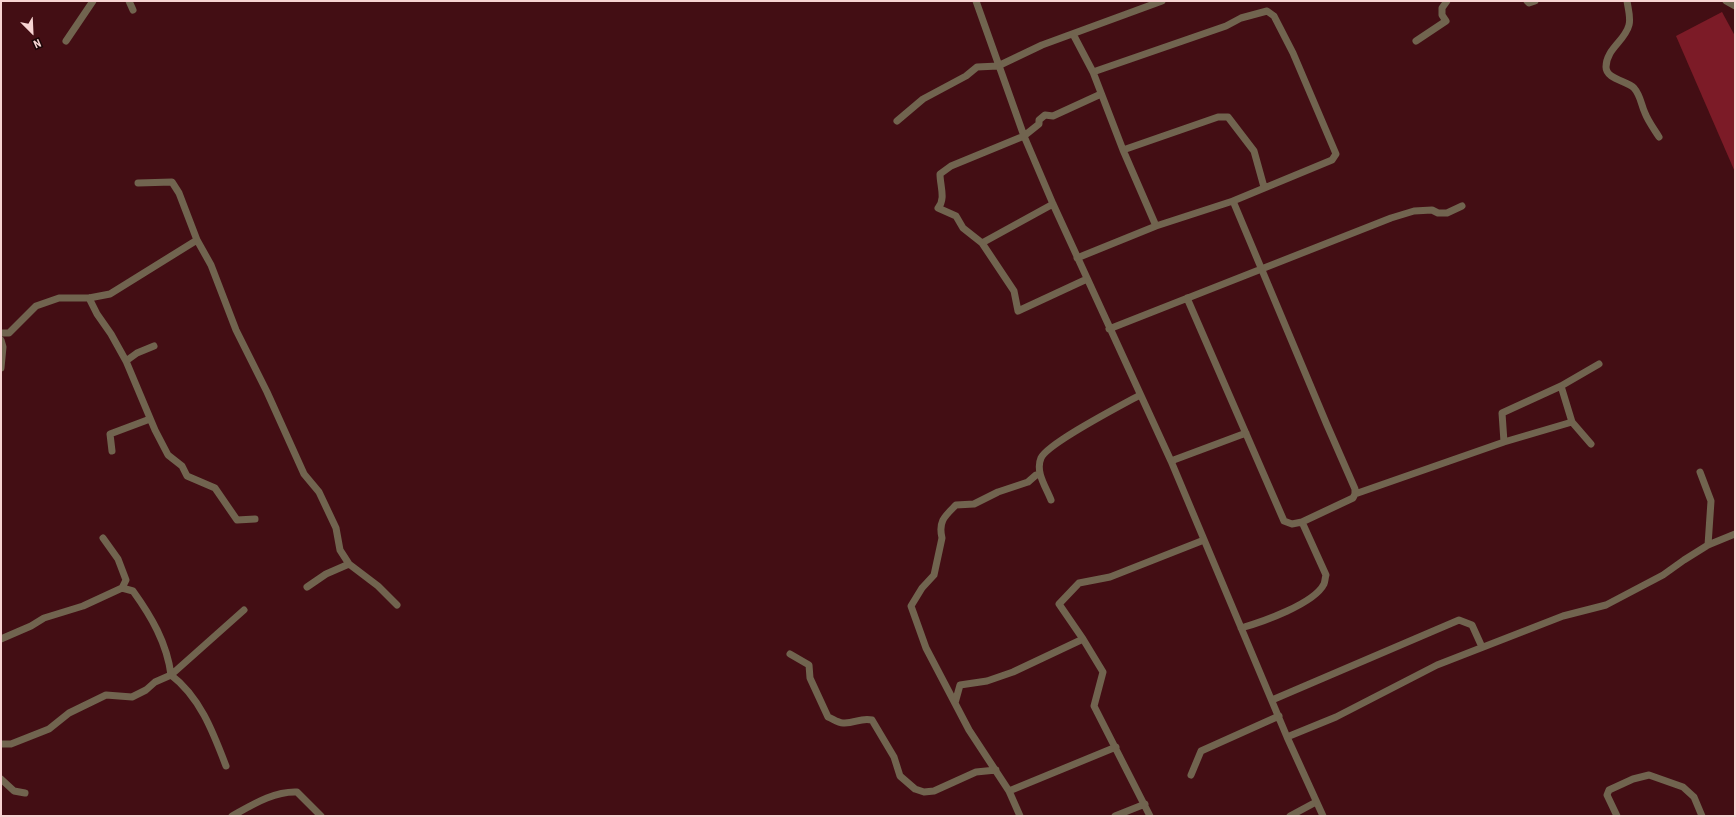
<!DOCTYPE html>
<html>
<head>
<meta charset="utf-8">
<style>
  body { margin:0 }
  #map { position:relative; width:1736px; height:817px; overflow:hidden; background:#430e14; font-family:"Roboto Condensed",sans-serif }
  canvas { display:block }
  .frame { position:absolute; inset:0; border:2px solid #f7d4d3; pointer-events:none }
  .north { position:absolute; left:12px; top:12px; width:40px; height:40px; -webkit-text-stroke:3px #1b0607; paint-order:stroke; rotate:156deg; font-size:11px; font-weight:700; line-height:16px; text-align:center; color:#f7d4d3 }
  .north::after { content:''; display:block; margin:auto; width:14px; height:18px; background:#f7d4d3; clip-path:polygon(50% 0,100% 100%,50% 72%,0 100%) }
</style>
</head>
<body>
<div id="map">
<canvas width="1736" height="817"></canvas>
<div class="frame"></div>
<div class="north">N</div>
</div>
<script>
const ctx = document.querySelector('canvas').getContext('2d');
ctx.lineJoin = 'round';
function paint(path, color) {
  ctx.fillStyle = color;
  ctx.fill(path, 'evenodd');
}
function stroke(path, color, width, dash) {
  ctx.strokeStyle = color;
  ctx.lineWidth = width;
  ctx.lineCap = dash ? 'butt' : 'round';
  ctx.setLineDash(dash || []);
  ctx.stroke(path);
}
const green = new Path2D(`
  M1722,12L1735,36V172L1676,36Z`);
const minor = new Path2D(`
  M129,1L133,10
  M976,1L1024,136L1053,204L1171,461L1287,737L1323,816
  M1527,1L1529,3L1535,1
  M1627,1C1628,8 1631,18 1629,25C1625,41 1606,49 1606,67C1606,79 1627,81 1634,88C1641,96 1641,105 1645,113C1648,121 1654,129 1659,137
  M1726,1L1735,6
  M1073,34L1093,72L1123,150L1156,226
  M66,41L93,1
  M1416,41L1446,21L1442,15V8L1447,1
  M897,121L923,99L966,76L977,67L998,66L1042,45L1162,1
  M1123,150L1218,117H1228L1254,151L1264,187
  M138,183L172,182L179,193L197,240L211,265L236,330L267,392L304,474L319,492L336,528L340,550L349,564L378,586L397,605
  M982,243L1053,204
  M1077,258L1156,226L1233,201L1332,160L1336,154L1293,53L1274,16L1267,11L1241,18L1226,26L1093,72
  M1087,279L1018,311L1014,291L982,243L963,228L956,216L938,208C946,199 940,186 940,174L951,166L1024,136L1039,124V120L1045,115L1053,116L1101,94
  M89,298L97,314L111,334L126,361L155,430L168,455L182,466L187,476L215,488L237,520L255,519
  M1187,298L1284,521L1292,524L1302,522L1353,498L1355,494V489L1327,425L1233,201
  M1109,329L1391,218L1414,211L1432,210L1438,213H1447L1462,206
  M1,333H9L36,306L59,298H89L110,294L197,240
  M1,340L3,347L1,368
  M126,361L137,353L154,346
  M1561,386L1572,422L1591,444
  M1504,442L1572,422
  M112,451L110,434L150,419
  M1171,461L1246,433
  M1700,472L1711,501L1708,545
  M1355,494L1504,442L1502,413L1561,386L1599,364
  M1051,500C1046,487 1035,472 1041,458C1048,443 1122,405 1140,395
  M103,538L118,559L126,580L122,588
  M307,587L326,574L349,564
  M1241,628C1262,622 1314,604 1324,584C1325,582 1325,578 1326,575L1302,522
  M1,639L31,626L44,618L83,606L122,588L133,591C151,616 167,643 171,675L155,682L146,690L132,697L106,695L69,713L49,729L11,744H1
  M1083,639L1059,604L1079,583L1110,577L1204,540
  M790,654L809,665L810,678L828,717C833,719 838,723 843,723C854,724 861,717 872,720L894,757L900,776L915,789L924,792L934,791L976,772L996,770
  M1272,700L1459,620L1472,625L1482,647
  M955,703L960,685L987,681L1013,672L1083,639L1103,672L1094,706L1150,816
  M1287,737L1336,717L1437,665L1563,616L1606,605L1663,575L1684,560L1708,545L1735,534
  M226,766C213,732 200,697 171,675L244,610
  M1191,775L1201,751L1279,716
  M1,779L14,791L25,793
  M1009,791L1116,747
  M232,816C252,805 274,791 297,792L321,816
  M1020,816L1009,791L969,730L926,648L911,606L922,588L934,575L942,538C938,521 945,516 956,505L974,504L998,492L1028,482L1036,475H1040
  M1115,816L1145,804
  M1290,816L1316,802
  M1617,816L1607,795L1609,790L1633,779L1649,775L1683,787L1694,797L1702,816`);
paint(green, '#7c1b27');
stroke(minor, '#71644f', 7);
</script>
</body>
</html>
